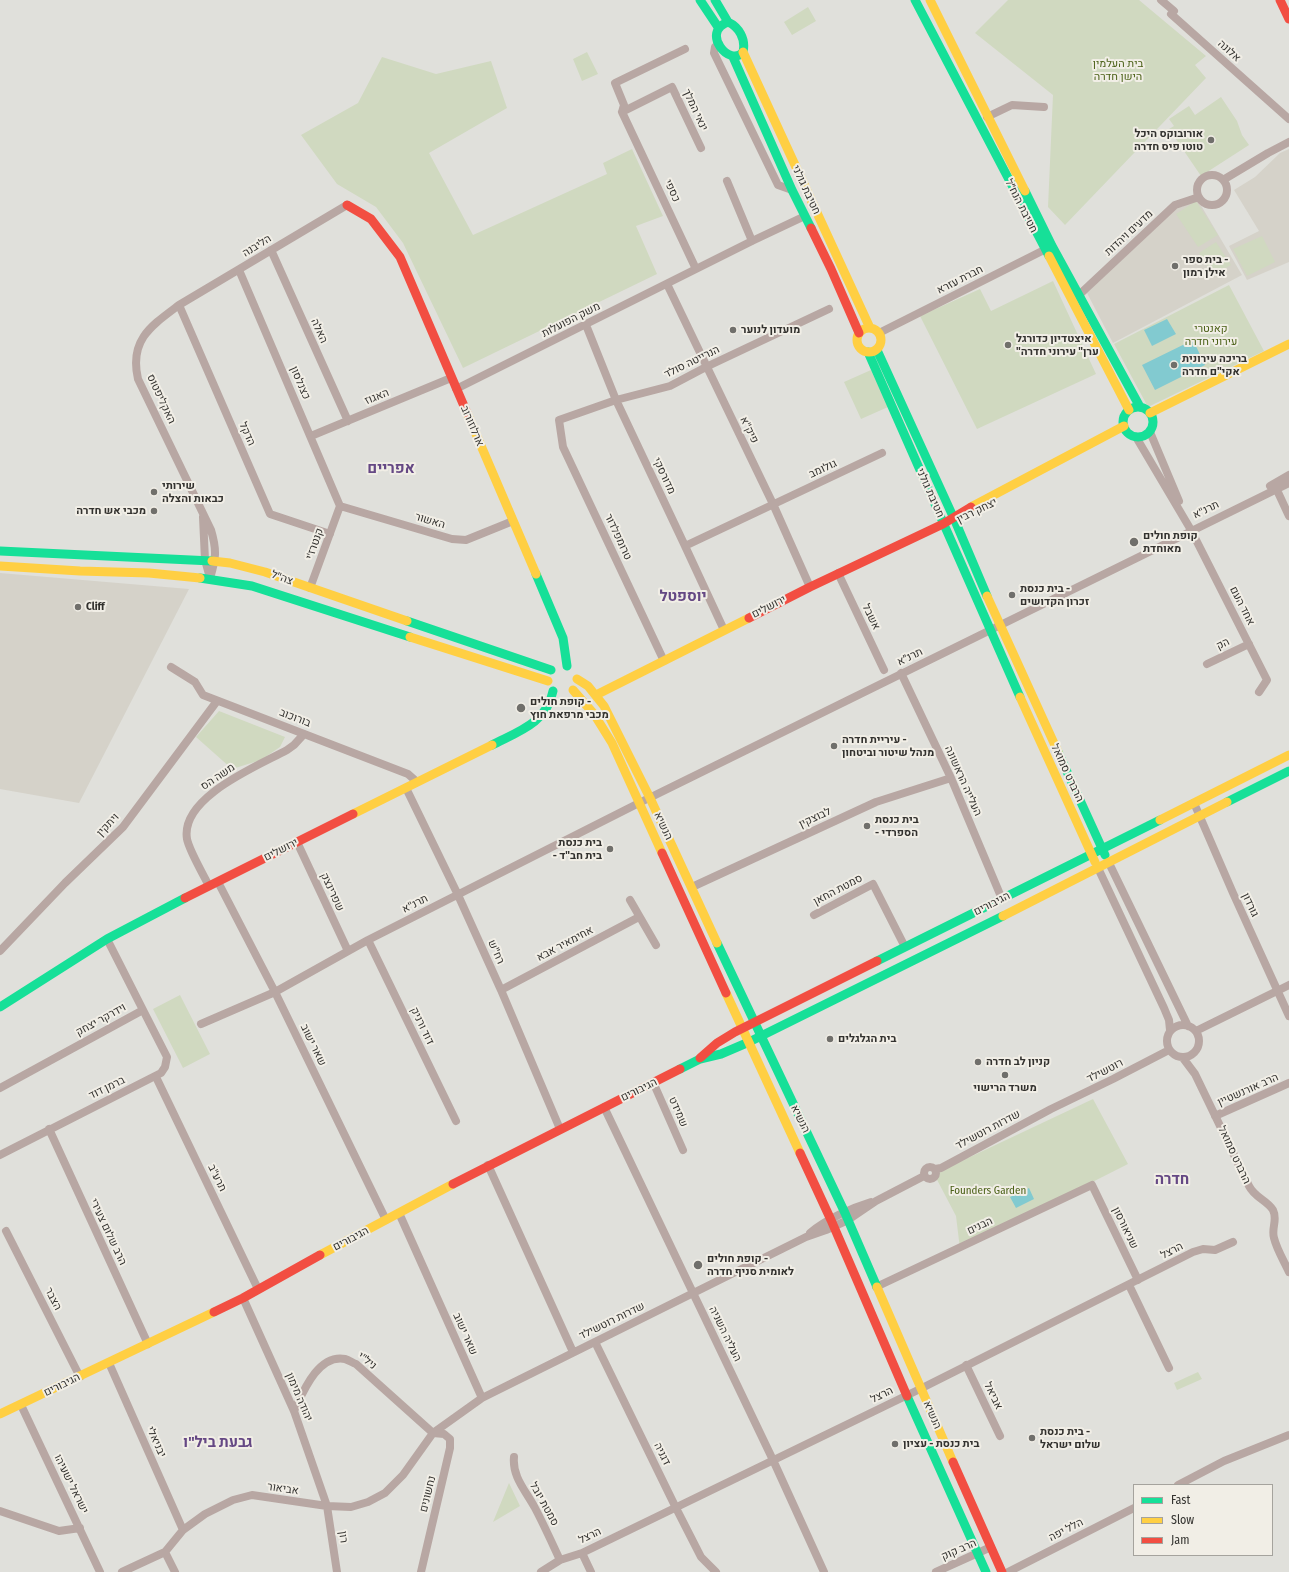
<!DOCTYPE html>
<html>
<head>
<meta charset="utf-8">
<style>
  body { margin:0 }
  #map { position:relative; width:1289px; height:1572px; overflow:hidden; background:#e0e0db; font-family:"Fira Sans Condensed",sans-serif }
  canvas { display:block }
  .legend { position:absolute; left:1133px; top:1484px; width:140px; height:72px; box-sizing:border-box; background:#f1eee6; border:1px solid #a5a39d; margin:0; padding:5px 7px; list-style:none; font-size:12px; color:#33322f }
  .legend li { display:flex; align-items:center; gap:8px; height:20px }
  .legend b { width:20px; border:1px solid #a5a39d }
</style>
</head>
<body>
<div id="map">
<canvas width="1289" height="1572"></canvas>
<ul class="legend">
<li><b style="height:5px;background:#16e098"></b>Fast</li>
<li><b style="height:5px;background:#ffcf43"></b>Slow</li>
<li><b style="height:5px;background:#f24e42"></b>Jam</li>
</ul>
</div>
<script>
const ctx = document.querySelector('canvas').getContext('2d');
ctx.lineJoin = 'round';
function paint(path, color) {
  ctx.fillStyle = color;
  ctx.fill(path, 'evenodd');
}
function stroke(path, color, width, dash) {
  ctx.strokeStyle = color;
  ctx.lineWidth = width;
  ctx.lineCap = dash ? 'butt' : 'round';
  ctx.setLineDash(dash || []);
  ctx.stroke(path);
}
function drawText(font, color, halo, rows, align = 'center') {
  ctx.font = font + ' "Fira Sans Condensed",Heebo,sans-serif';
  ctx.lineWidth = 4;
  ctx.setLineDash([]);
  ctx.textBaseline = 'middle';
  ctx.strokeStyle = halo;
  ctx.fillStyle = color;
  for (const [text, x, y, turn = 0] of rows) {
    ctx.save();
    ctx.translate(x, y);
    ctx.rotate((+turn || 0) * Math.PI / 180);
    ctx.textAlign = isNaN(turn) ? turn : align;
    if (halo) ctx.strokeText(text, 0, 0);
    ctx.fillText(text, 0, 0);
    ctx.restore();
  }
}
const built = new Path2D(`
  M1289,149V262L1247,280L1229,246L1259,231L1234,190L1255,177L1280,153Z
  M1191,202H1199L1242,275L1113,343L1087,293L1180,205L1182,207Z
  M0,573L189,589L79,803L0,789Z`);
const green = new Path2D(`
  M1008,0H1139L1206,56L1195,65L1206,78L1065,225L1048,207L1053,95L975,33Z
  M808,7L816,21L792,35L784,22Z
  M587,52L598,74L582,81L573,59Z
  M382,57L436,74L491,61L507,108L429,153L473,235L607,174L603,163L632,149L663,216L636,226L657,274L463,368L403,243L376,207L337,184L301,135L358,103Z
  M1221,97L1237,121L1242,135L1249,145L1201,176L1169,129L1174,126L1169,119L1189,106L1195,115Z
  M1196,201L1218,235L1198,247L1176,214Z
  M1262,236L1275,262L1247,276L1233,249Z
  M1216,242L1231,265L1213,275L1199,253Z
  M1053,281L1096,374L977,429L920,316L980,289L991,311Z
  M1229,285L1264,351L1148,407L1114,344Z
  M871,370L888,407L861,419L844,382Z
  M219,711L285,737L280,747L261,760L232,769L196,737Z
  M180,995L210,1054L183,1068L153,1009Z
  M1093,1099L1128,1164L960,1249L956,1216L934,1174Z
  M1198,1372L1202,1379L1177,1390L1174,1383Z
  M509,1483L520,1506L493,1522Z`);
const water = new Path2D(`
  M1167,319L1176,334L1152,346L1144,330Z
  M1193,340L1205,365L1155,390L1142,365Z
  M1029,1188L1034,1199L1016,1208L1010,1197Z`);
const street = new Path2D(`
  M1161,0L1174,11L1171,14L1289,119
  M719,44L715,47L714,53L778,185L792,190
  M685,49L615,83L624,105L622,112L696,269
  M622,112L672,87L701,148
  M987,117L1012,105L1044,107
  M1197 190a15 15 0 1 1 30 0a15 15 0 1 1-30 0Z
  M1223,180L1268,153L1289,142
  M727,181L752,241
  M271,250L348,421
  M239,270L340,506
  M667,284L773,504L810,587
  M1079,295L1175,205L1199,197
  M179,305L270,514L330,534
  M586,325L616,400L685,546L882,453
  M879,333L1050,247
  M456,389L752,241L805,216
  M1150,432L1179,501
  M311,436L451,378
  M1136,437L1191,530L1267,680L1259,692
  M1270,486L1289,475
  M1276,488L1289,516
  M340,506L452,539L466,540L513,521
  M203,517L205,560L210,578
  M685,546L724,630
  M838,573L884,670
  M210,578C216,559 217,550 211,530L138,379C129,340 151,326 179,305L347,205
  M310,588L340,506
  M664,661L563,447L559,420L616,400L670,386L706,367L829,309
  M1207,664L1249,644
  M171,667L195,682L203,695L408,774L417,782
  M901,673L951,778L1002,899
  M406,788L458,895L501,990L560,1129
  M1194,803L1233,893L1289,1016
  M297,842L348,951
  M1109,863L1188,1026
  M1098,868L1164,1008L1169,1020L1170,1030
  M218,882L275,992L386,1220
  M209,886C203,874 189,850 187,839C180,797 258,766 287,750L294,745L304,734
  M692,887L876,802L951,778
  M630,900L656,945
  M814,915L873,884L905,947
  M368,940L456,1121
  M0,951L65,883L123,827L217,701
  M501,990L639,917
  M201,1024L275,992L368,940L639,803L1289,483
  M1167 1041a16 16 0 1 1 32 0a16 16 0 1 1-32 0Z
  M1196,1031L1289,985
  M1183,1058L1195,1074L1249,1186C1255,1198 1267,1200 1273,1210C1278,1220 1271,1228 1274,1238C1277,1250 1284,1261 1289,1272
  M156,1077L258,1289
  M653,1082L683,1150
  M0,1088L143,1010L107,939
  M604,1107L773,1460L824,1572
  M1215,1116L1289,1083
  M49,1129L148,1344
  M0,1155L161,1073L165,1067L167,1057L143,1010
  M488,1165L573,1352
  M924 1173a6 6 0 1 1 12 0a6 6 0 1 1-12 0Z
  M935,1169L941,1168L1051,1109L1113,1079L1169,1050
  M399,1213L482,1398
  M6,1231L80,1377
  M810,1233C825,1220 851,1208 871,1202
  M1129,1285L1169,1368
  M876,1287L1092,1185L1138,1280
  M243,1298L294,1411L327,1506L337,1572
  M595,1342L676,1508L701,1557L716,1572
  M109,1363L183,1530
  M966,1365L1000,1436
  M21,1405L100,1572
  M294,1411C303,1392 318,1354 345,1359C349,1360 353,1363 356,1364L433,1433
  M514,1457C512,1477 526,1491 535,1508C544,1525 552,1543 560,1560
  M1178,1485L1224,1461L1289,1435
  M0,1511L59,1531L80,1528
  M165,1552L175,1572
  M582,1553L591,1572
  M122,1572L165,1552L183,1530L205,1514L233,1500L252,1495L327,1506L351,1507L368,1502L385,1493L403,1475L433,1433L482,1398L806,1237L826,1230L848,1220L876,1201L924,1176
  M421,1572L450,1448V1439L444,1434L433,1433
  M541,1572L560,1560L582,1553L920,1389L1193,1252L1203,1249L1215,1250L1233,1242
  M936,1572L991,1547
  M1008,1572L1134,1508`);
const fast = new Path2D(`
  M700,0L718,27
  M715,0L728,22
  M915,0L1049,256
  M728,22C739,27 746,39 743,52C730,68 700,32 728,22Z
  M733,57L792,190L811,228
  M1025,191L1052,246L1140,407
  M877,350L956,523L987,596
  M868,352L1020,697
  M1123 422a15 15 0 1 1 30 0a15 15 0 1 1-30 0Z
  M0,551L212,561
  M536,574L563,638L567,666
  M200,578L252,586L410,637
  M407,621L551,670
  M492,745C517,732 547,723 553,691
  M1058,752L1105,855
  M1227,802L1289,771
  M717,943L845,1213L877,1287
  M877,961L1160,820
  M0,1007L107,939L185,898
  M680,1069L700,1059L721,1054L749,1042L1003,916
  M907,1396L986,1572`);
const slow = new Path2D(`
  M930,0L1025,191
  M743,52L870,328
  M1049,256L1129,410
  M857 340a12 12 0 1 1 24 0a12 12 0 1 1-24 0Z
  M467,413L536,574
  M1150,413L1289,344
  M971,507L1124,426
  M212,561L230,563L265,572L407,621
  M0,566L80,571L149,573L200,578
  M987,596L1058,752
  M410,637L548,681
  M577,679L588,686L604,706L650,798L717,943
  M573,690L594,714L612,743L662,853
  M596,695L749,618
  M1020,697L1095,862
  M353,814L492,745
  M1160,820L1289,755
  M1003,916L1227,802
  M726,993L800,1153
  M320,1255L453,1184
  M877,1287L953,1462
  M0,1414L214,1312`);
const jam = new Path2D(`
  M1280,0L1289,19
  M347,205L371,219L400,257L467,413
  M811,228L831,269L859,333
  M749,618L810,587L943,524L971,507
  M662,853L726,993
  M185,898L353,814
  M700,1058L717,1043L735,1032L877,961
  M800,1153L831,1220L907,1396
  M453,1184L680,1069
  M214,1312L243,1298L320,1255
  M953,1462L1002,1572`);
const markers = [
  [1211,140,4,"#706f6b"],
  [1175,266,4,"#706f6b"],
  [733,330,4,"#706f6b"],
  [1008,345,4,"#706f6b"],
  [1174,365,4,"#706f6b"],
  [154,492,4,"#706f6b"],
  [154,511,4,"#706f6b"],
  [1134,542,5,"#706f6b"],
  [1012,595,4,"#706f6b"],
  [78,607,4,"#706f6b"],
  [521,708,5,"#706f6b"],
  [834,746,4,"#706f6b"],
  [867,826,4,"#706f6b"],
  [610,849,4,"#706f6b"],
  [830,1039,4,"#706f6b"],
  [978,1062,4,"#706f6b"],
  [1005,1075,4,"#706f6b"],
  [698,1265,5,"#706f6b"],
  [1032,1438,4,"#706f6b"],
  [895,1444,4,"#706f6b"]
];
const streetNames = [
  ["אלונה",1229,51,42],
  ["ינאי המלך",695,110,65],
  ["חטיבת גולני",806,190,65],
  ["כספי",672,191,65],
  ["חטיבת הנח״ל",1021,206,63],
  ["מדעים ויהדות",1129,233,-43],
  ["הליבנה",257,246,-32],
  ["חברת עזרא",960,280,-27],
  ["משק הפועלות",571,320,-27],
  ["האלה",319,331,66],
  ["הנרייטה סולד",692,362,-26],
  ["כצנלסון",300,383,67],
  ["האגוז",377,397,-22],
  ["האקליפטוס",161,399,65],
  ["ארלוזורוב",472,426,67],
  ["פיק\"א",749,430,64],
  ["הדקל",247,434,66],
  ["גולומב",823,469,-25],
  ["מדורסקי",664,476,65],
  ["חטיבת גולני",930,493,66],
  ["תרנ\"א",1206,510,-26],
  ["יצחק רבין",977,511,-26],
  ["האשור",430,521,17],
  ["טרומפלדור",618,537,65],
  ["קנטרז'י",315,544,-70],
  ["צה\"ל",282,578,20],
  ["אחד העם",1242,606,63],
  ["ירושלים",769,607,-27],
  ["אשבל",871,617,64],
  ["הק",1223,644,-27],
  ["תרנ״א",910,657,-26],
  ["בורוכוב",295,718,21],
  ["הרברט סמואל",1067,773,65],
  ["משה הס",218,777,-34],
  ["העלייה הראשונה",963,781,66],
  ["לבוצקין",815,818,-25],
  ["ויתקין",108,825,-47],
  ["הנשיא",663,826,65],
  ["ירושלים",281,850,-27],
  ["סמטת החאן",838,890,-28],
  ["שפרינצק",332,892,65],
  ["תרנ\"א",415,904,-27],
  ["הגיבורים",992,904,-27],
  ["גורדון",1250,905,65],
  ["אחימאיר אבא",565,944,-28],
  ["רח\"ש",496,952,66],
  ["וידרקר יצחק",101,1020,-29],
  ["דוד ורניק",422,1026,64],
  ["שאר ישוב",313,1045,64],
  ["רוטשילד",1105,1071,-27],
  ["ברמן דוד",107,1088,-26],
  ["הגיבורים",639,1090,-26],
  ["הרב אורנשטיין",1248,1090,-24],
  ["שמידט",678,1112,66],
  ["הנשיא",800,1119,64],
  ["שדרות רוטשילד",988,1130,-28],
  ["הרברט סמואל",1234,1155,65],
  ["תרע\"ב",217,1178,64],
  ["הבנים",980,1226,-25],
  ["שניאורסון",1125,1228,64],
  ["הרב שלום צעירי",108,1232,65],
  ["הגיבורים",351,1239,-28],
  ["הרצל",1172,1251,-27],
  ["הצבר",53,1299,63],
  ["שדרות רוטשילד",612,1321,-26],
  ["שאר ישוב",465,1334,66],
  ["העליה השניה",725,1334,64],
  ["ניל\"י",367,1361,38],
  ["הגיבורים",62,1385,-26],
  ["הרצל",882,1395,-26],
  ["אביאל",993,1396,64],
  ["יהודה מימון",299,1397,67],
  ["הנשיא",932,1415,66],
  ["יבניאלי",156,1442,66],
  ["דגניה",662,1454,64],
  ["ישראל ישעיהו",71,1484,64],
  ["אביאור",283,1489,8],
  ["נחשונים",428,1494,-76],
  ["סמטת יובל",544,1504,61],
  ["הלל יפה",1066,1530,-27],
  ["הרצל",590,1536,-25],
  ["רון",343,1537,82],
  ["הרב קוק",959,1550,-24]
];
const parkNames = [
  ["בית העלמין",1118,64],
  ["הישן חדרה",1118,77],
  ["קאנטרי",1211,329],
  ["עירוני חדרה",1211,342],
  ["Founders Garden",988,1191]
];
const poiNames = [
  ["אורובוקס היכל",1203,134,"right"],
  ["טוטו פיס חדרה",1203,147,"right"],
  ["בית ספר -",1183,260],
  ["אילן רמון",1183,273],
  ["מועדון לנוער",741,330],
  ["איצטדיון כדורגל",1016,339],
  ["\"ערן\" עירוני חדרה",1016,352],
  ["בריכה עירונית",1182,359],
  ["אקי\"ם חדרה",1182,372],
  ["שירותי",162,486],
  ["כבאות והצלה",162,499],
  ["מכבי אש חדרה",146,511,"right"],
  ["קופת חולים",1143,536],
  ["מאוחדת",1143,549],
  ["בית כנסת -",1020,589],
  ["זכרון הקדושים",1020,602],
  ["Cliff",86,607],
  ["קופת חולים -",530,702],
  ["מכבי מרפאת חוץ",530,715],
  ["עיריית חדרה -",842,740],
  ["מנהל שיטור וביטחון",842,753],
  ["בית כנסת",875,820],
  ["- הספרדי",875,833],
  ["בית כנסת",602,843,"right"],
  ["- בית חב\"ד",602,856,"right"],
  ["בית הגלגלים",838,1039],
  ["קניון לב חדרה",986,1062],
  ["משרד הרישוי",1005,1088,"center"],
  ["קופת חולים -",707,1259],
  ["לאומית סניף חדרה",707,1272],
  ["בית כנסת -",1040,1432],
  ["שלום ישראל",1040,1445],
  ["בית כנסת - עציון",903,1444]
];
const districtNames = [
  ["אפריים",391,469],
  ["יוספטל",683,597],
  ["חדרה",1172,1180],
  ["גבעת ביל\"ו",218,1443]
];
paint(built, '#d5d2c9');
paint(green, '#d0d9c0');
paint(water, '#82cad0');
stroke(street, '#b8a7a3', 8);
stroke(fast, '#16e098', 9);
stroke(slow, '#ffcf43', 9);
stroke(jam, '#f24e42', 9);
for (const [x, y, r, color] of markers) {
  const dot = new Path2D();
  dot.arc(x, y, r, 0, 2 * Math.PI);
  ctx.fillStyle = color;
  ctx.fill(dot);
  stroke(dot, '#f1eee6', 1.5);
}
drawText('11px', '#33322f', '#f1eee6', streetNames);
drawText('11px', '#4b6117', '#f1eee6', parkNames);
drawText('bold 11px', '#33322f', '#f1eee6', poiNames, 'left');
drawText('bold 15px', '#654884', '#f1eee6', districtNames);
</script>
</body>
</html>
